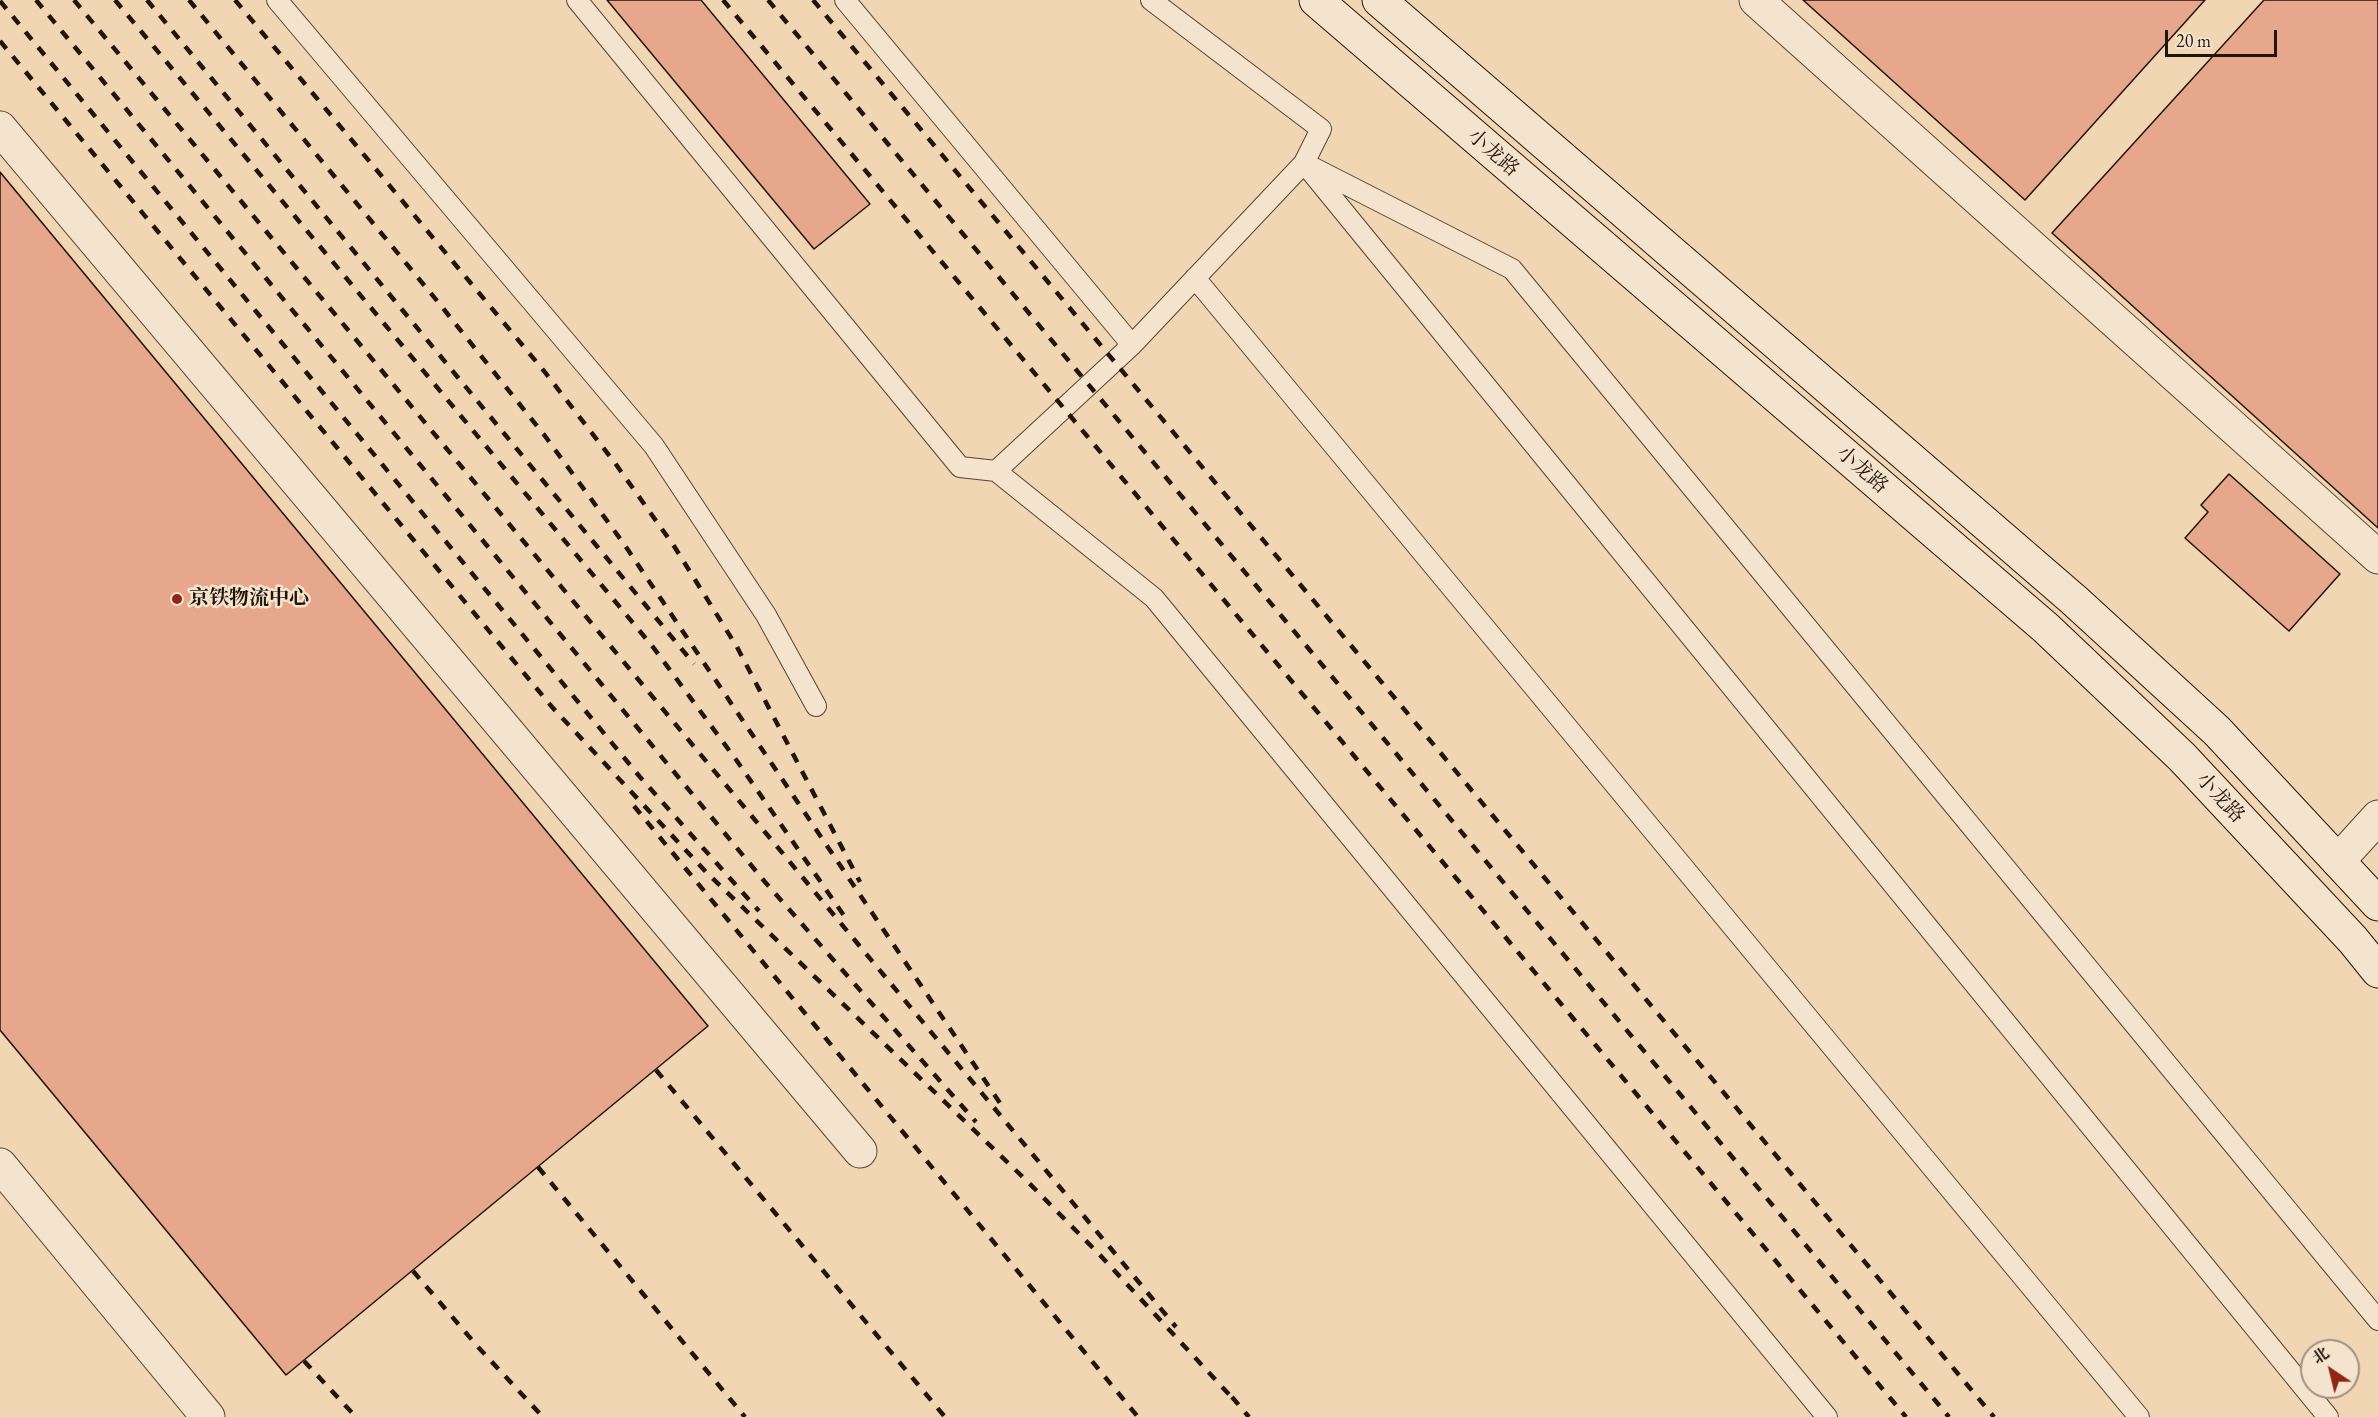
<!DOCTYPE html>
<html>
<head>
<meta charset="utf-8">
<style>
  body { margin:0 }
  #map { position:relative; width:2378px; height:1417px; overflow:hidden; background:#f0d6b2; font-family:"EB Garamond","Noto Serif SC",serif }
  canvas { display:block }
  .north { position:absolute; left:2300px; top:1339px; width:60px; height:60px; box-sizing:border-box; background:#f5e4cd; border:2px solid #a19180; border-radius:50%; rotate:325deg; font-size:16px; font-weight:700; line-height:24px; text-align:center; color:#22150c }
  .north::after { content:''; display:block; margin:auto; width:21px; height:27px; background:#8f2418; clip-path:polygon(50% 0,100% 100%,50% 72%,0 100%) }
  .scale { position:absolute; left:2165px; top:30px; width:112px; height:27px; box-sizing:border-box; border:3px solid #22150c; border-top:0; padding-left:8px; font-size:18px; line-height:21px; white-space:nowrap; color:#22150c; -webkit-text-stroke:4px #f5e4cd; paint-order:stroke }
</style>
</head>
<body>
<div id="map">
<canvas width="2378" height="1417"></canvas>
<div class="north">北</div>
<div class="scale">20 m</div>
</div>
<script>
const ctx = document.querySelector('canvas').getContext('2d');
ctx.lineJoin = 'round';
function paint(path, color) {
  ctx.fillStyle = color;
  ctx.fill(path, 'evenodd');
}
function stroke(path, color, width, dash) {
  ctx.strokeStyle = color;
  ctx.lineWidth = width;
  ctx.lineCap = dash ? 'butt' : 'round';
  ctx.setLineDash(dash || []);
  ctx.stroke(path);
}
function drawText(font, color, halo, rows, align = 'center') {
  ctx.font = font + ' "EB Garamond","Noto Serif SC",serif';
  ctx.lineWidth = 5;
  ctx.setLineDash([]);
  ctx.textBaseline = 'middle';
  ctx.strokeStyle = halo;
  ctx.fillStyle = color;
  for (const [text, x, y, turn = 0] of rows) {
    ctx.save();
    ctx.translate(x, y);
    ctx.rotate((+turn || 0) * Math.PI / 180);
    ctx.textAlign = isNaN(turn) ? turn : align;
    if (halo) ctx.strokeText(text, 0, 0);
    ctx.fillText(text, 0, 0);
    ctx.restore();
  }
}
const building = new Path2D(`
  M607,0H701L870,204L814,249Z
  M1803,0H2205L2025,200Z
  M2264,0H2378V528L2052,233Z
  M0,172L708,1026L286,1375L0,1030Z
  M2229,474L2340,574L2289,631L2185,538L2208,512L2201,505Z`);
const lane = new Path2D(`
  M277,0L654,446L766,615L816,706
  M577,0L960,467L996,471L1154,598L1827,1417
  M845,0L1132,345L1304,163L1512,269L2378,1320
  M1151,0L1321,129L1304,163L2328,1417
  M1195,278L2139,1417
  M996,471L1132,345`);
const street = new Path2D(`
  M1756,0L2378,557
  M0,128L860,1151
  M2338,861L2378,817
  M0,1165L208,1417`);
const secondary = new Path2D(`
  M1316,0L2046,628L2182,757L2353,940L2378,971
  M1379,0L2074,600L2217,731L2378,904`);
const rail = new Path2D(`
  M36,0L765,882L976,1122
  M74,0L1176,1327
  M115,0L653,647L737,761L847,920
  M147,0L694,664
  M189,0L438,302L545,436L624,544L1002,1106
  M235,0L544,371L615,463L674,546L737,647L860,882
  M723,0L1906,1417
  M768,0L1949,1417
  M813,0L1994,1417
  M0,1L640,777L759,911
  M0,41L552,707L707,873L1029,1183L1099,1254L1237,1403
  M634,806L1138,1417
  M656,1070L945,1417
  M538,1167L745,1417
  M413,1271L478,1347L543,1417
  M304,1361L356,1417
  M1232,1397L1249,1417`);
const markers = [
  [177,599,6,"#8f2418"]
];
const streetNames = [
  ["小龙路",1493,153,41],
  ["小龙路",1862,470,41],
  ["小龙路",2220,798,47]
];
const poiNames = [
  ["京铁物流中心",189,599]
];
paint(building, '#e7a78c');
stroke(building, '#22150c', 1.5);
stroke(lane, '#564536', 22);
stroke(street, '#564536', 35);
stroke(secondary, '#22150c', 35);
stroke(lane, '#f5e4cd', 20);
stroke(street, '#f5e4cd', 33);
stroke(secondary, '#f5e4cd', 33);
stroke(rail, '#22150c', 4.5, [10, 10]);
for (const [x, y, r, color] of markers) {
  const dot = new Path2D();
  dot.arc(x, y, r, 0, 2 * Math.PI);
  ctx.fillStyle = color;
  ctx.fill(dot);
  stroke(dot, '#f5e4cd', 2);
}
drawText('20px', '#22150c', '#f5e4cd', streetNames);
drawText('bold 20px', '#22150c', '#f5e4cd', poiNames, 'left');
</script>
</body>
</html>
